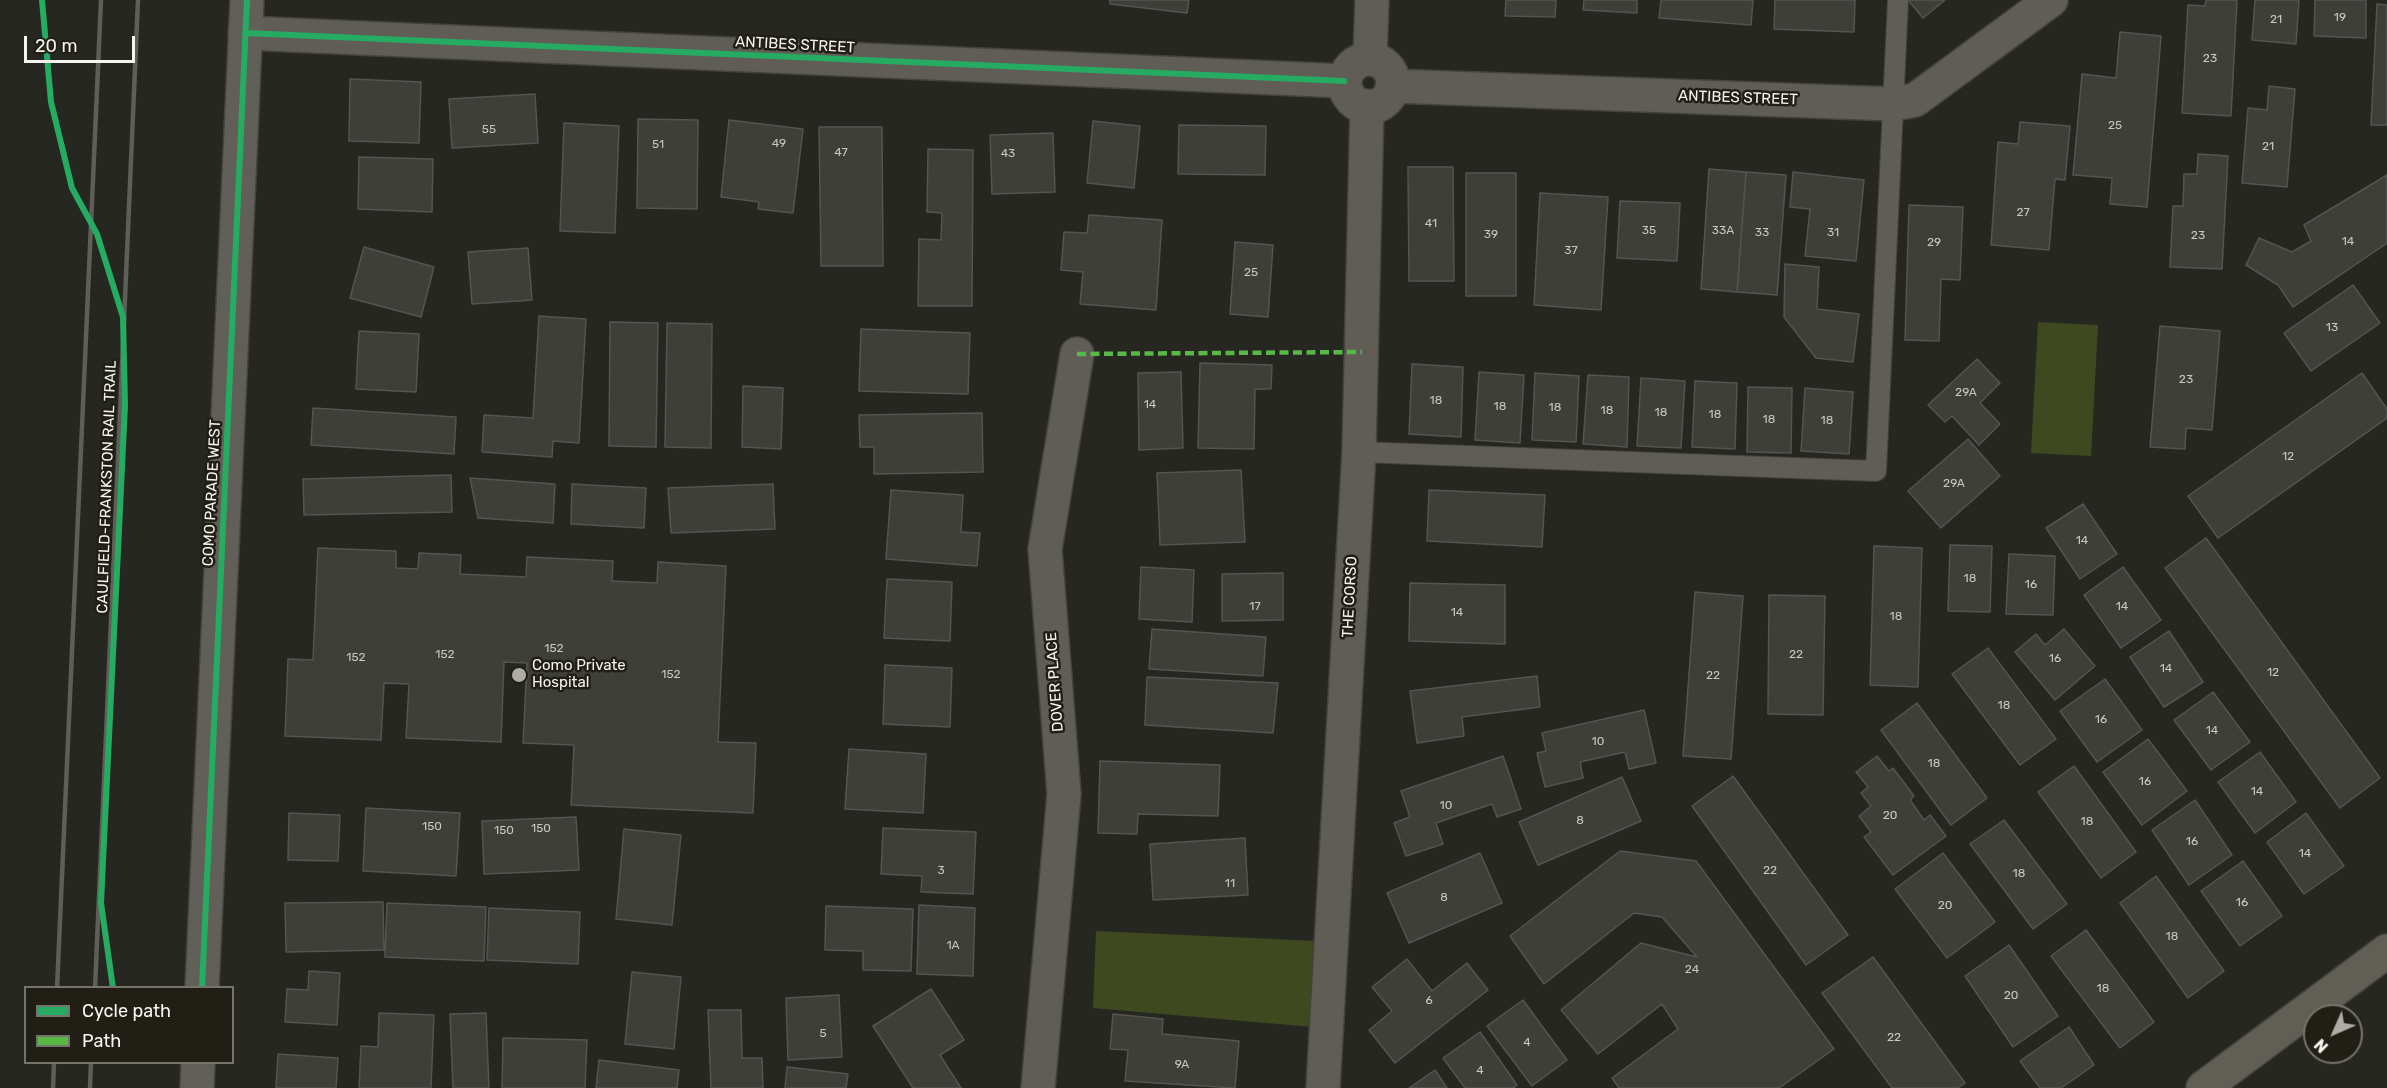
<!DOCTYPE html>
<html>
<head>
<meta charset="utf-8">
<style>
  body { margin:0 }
  #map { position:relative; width:2387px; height:1088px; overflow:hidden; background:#272722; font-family:Rubik,sans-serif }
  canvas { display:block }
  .legend { position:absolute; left:24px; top:986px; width:210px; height:78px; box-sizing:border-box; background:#201e15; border:2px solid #75746c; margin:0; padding:8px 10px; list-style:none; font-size:18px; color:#f5f4ee }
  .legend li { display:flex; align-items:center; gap:12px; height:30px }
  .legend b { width:30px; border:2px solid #75746c }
  .north { position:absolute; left:2303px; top:1004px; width:60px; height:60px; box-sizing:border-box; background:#201e15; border:2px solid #75746c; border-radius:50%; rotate:225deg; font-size:16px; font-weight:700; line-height:24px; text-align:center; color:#f5f4ee }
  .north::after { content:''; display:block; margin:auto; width:21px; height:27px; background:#adaca7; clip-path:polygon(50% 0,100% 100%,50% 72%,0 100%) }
  .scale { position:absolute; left:24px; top:36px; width:111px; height:27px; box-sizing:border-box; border:3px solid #f5f4ee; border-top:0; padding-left:8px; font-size:18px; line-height:21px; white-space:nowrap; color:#f5f4ee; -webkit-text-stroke:4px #201e15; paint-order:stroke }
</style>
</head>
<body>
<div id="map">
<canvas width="2387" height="1088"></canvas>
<ul class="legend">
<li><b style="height:8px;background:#26ab63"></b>Cycle path</li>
<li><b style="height:8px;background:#58b947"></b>Path</li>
</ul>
<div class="north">N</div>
<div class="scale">20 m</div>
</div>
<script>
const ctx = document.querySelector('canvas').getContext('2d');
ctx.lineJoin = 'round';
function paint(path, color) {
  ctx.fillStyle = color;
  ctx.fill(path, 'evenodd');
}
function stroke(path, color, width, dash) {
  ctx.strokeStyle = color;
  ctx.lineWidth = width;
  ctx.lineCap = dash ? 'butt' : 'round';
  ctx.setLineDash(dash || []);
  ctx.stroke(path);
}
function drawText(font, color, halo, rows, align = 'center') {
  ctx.font = font + ' Rubik,sans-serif';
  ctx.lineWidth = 5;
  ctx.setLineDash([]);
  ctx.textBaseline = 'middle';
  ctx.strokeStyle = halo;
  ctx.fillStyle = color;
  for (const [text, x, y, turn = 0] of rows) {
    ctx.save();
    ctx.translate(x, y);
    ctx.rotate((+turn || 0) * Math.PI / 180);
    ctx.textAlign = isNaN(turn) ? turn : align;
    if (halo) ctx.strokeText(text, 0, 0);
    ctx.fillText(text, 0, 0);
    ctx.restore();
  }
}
const green = new Path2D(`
  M2038,322L2098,325L2091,456L2031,453Z
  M1096,931L1317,941L1313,1027L1093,1008Z`);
const building = new Path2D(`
  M1110,0H1189L1187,13L1110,4Z
  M1506,0H1556L1555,17L1505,16Z
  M1584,0H1637V13L1583,10Z
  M1661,0H1753L1751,25L1659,18Z
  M1775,0H1855L1854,32L1774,29Z
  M1908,0H1945L1923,18Z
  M2206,0H2237L2231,116L2182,113L2188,5L2205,6Z
  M2255,0H2299L2296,44L2252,40Z
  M2315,0H2366V38L2314,36Z
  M2377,4L2387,5V125H2371Z
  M2120,32L2161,36L2147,207L2110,204L2112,178L2073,175L2082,74L2116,78Z
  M350,79L421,82L419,143L349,141Z
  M2269,86L2295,89L2287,187L2242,183L2248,108L2267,110Z
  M535,94L538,143L452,148L449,99Z
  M638,119L698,120L697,209L637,208Z
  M729,120L803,129L793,213L758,209L759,202L721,197Z
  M1093,121L1140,126L1134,188L1087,183Z
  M2020,122L2070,126L2065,180L2055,179L2049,250L1991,245L1998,142L2018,144Z
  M564,123L619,126L615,233L560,231Z
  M1179,125L1266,126L1265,175L1178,174Z
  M819,127H882L883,266H821Z
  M1053,133L1055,192L992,194L990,135Z
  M928,149L973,150L972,306H918L919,239L941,240L942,213L927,212Z
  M2198,154L2228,156L2222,269L2170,267L2173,206H2183L2184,174H2197Z
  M359,157L433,159L432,212L358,209Z
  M1408,167H1453L1454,281H1409Z
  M1709,169L1746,172L1737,292L1701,289Z
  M1746,172L1786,175L1777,295L1737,292Z
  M1793,172L1864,180L1856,261L1805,256L1810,209L1790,207Z
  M1466,173H1516V296H1466Z
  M2387,175V243L2293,307L2278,285L2246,265L2259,238L2292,252L2311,241L2304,225Z
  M1540,193L1608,197L1601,310L1534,305Z
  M1620,201L1680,203L1677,261L1617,258Z
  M1909,205L1963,207L1960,280L1941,279L1939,341L1905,340Z
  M1089,215L1162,220L1156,310L1080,304L1083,272L1061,270L1064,232L1087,233Z
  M1235,242L1273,245L1268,317L1230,314Z
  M364,247L434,267L421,317L350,298Z
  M528,248L532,300L472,304L468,252Z
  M1785,264L1819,267L1817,309L1859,314L1853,362L1816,358L1784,317Z
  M2353,285L2380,323L2311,371L2284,333Z
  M539,316L586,319L579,443L553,441L552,457L482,452L484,415L533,418Z
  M610,322L658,323L656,447L609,446Z
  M667,323L712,324L711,448L665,447Z
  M2160,326L2220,331L2212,430L2186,428L2185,449L2150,447Z
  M861,329L970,333L968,394L859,391Z
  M359,331L419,334L416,392L356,389Z
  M1977,359L2000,383L1980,403L2000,424L1979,445L1952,416L1945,422L1928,405Z
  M1200,363L1272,365L1271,389H1255L1254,449L1198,448Z
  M1412,364L1463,367L1461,437L1409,434Z
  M1181,372L1183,448L1139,450L1138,373Z
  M1479,372L1524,375L1520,443L1475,440Z
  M1535,373L1579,376L1576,442L1532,440Z
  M2362,373L2387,409V418L2218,538L2188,496Z
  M1588,375L1629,377L1627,447L1583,444Z
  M1641,378L1685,381L1681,448L1637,446Z
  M1695,381L1737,383L1735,449L1692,447Z
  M743,386L783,388L781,449L742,447Z
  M1748,387L1792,388L1791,453L1747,452Z
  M1805,388L1853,392L1849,454L1801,451Z
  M313,408L456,417L454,454L311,445Z
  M982,413L983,472L874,474V447H860L859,415Z
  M1968,439L2000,476L1941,528L1908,491Z
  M1241,470L1245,542L1160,545L1157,473Z
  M451,475L452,512L304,515L303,479Z
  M470,478L555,484L553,523L478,518Z
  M572,484L646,488L644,528L571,524Z
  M773,484L775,529L671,533L668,488Z
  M891,490L963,495L961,532L980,533L977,566L886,559Z
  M1429,490L1545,495L1542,547L1427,541Z
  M2083,504L2117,554L2080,579L2046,528Z
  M2206,538L2380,778L2340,808L2165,568Z
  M1950,545L1992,546L1990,612L1948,611Z
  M1874,546L1922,548L1918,687L1870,685Z
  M318,548L396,551V568L418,569L419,553L461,555L460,574L526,577L527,557L613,561L612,581L657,583L658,562L726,566L718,742L756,743L753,813L571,805L574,745L523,743L527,663L504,662L501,742L406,738L409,684L384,683L381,740L285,736L288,659L313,660Z
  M2009,554L2055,556L2053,615L2006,614Z
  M1141,567L1194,570L1192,622L1139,619Z
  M2123,567L2161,620L2121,648L2084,595Z
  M1283,573V620L1222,621V574Z
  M887,579L952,582L950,641L884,638Z
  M1410,583L1505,585V644L1409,641Z
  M1695,592L1743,596L1731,759L1683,756Z
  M1769,595L1825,596L1823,715L1768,714Z
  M1152,629L1266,637L1263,676L1149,669Z
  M2064,629L2095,666L2055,700L2015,652L2036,634L2045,645Z
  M2169,631L2203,682L2164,707L2130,657Z
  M1988,648L2056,739L2020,765L1952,674Z
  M885,665L952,668L950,727L883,724Z
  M1537,676L1540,707L1462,717L1464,736L1417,743L1410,691Z
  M1147,677L1278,683L1273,733L1145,725Z
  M2105,679L2142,730L2097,762L2060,711Z
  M2213,692L2250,742L2211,770L2174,720Z
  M1917,703L1987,798L1951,825L1881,730Z
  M1644,710L1656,763L1629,769L1625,752L1580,762L1583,778L1545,787L1537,753L1546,751L1542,733Z
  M2148,739L2187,791L2142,825L2103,772Z
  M849,749L926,754L923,813L845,809Z
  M2260,752L2296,802L2255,833L2218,782Z
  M1503,756L1521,809L1497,817L1492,804L1436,823L1443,844L1406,856L1394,823L1410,817L1401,791Z
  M1877,756L1889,771L1893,768L1914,796L1910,800L1924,820L1930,815L1946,836L1893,875L1864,837L1871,832L1859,816L1871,806L1861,793L1868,787L1856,772Z
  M1100,761L1220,765L1218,816L1138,814L1137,834L1098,833Z
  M2074,766L2136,852L2101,878L2038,792Z
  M1733,776L1848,935L1806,965L1692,806Z
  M1622,777L1641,821L1538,865L1519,822Z
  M2195,800L2232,855L2189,885L2152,830Z
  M366,808L460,813L456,876L363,871Z
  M289,813L340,815L338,861L288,860Z
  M2306,813L2344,866L2304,894L2267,842Z
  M576,817L579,870L484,874L482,821Z
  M2004,820L2067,904L2033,929L1970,844Z
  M883,828L976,832L973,894L921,892L922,876L881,874Z
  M624,829L681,835L672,925L616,919Z
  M1245,838L1248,895L1153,900L1150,844Z
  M1620,851L1696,861L1834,1049L1779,1088H1619L1612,1078L1678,1029L1662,1004L1598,1054L1561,1010L1641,943L1697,957L1662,917L1634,913L1544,984L1510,936Z
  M1480,853L1502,903L1409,943L1387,893Z
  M1943,853L1995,922L1947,958L1895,889Z
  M2243,861L2282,916L2240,946L2201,891Z
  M2156,876L2224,971L2188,998L2120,903Z
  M383,902L384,950L286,952L285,903Z
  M387,903L486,907L484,961L385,957Z
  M919,905L975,908L973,976L917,974Z
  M826,906L913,909L911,971L863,970V951L825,950Z
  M489,908L580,912L578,964L487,960Z
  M2086,930L2154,1022L2120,1048L2051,956Z
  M2009,945L2058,1016L2013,1047L1965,976Z
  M1873,957L1965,1083L1958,1088H1892L1822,993Z
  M1407,959L1432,991L1467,963L1488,990L1395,1063L1369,1030L1392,1011L1372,987Z
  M309,971L340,973L337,1025L285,1022L287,989L308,990Z
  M632,972L681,977L674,1049L625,1044Z
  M931,989L964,1040L940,1055L961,1088H913L873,1026Z
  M839,995L842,1057L788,1060L786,998Z
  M1523,1000L1567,1060L1532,1086L1487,1026Z
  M708,1010H741L742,1058H762L763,1088H711Z
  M379,1013L434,1015L431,1088H359L361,1046L378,1047Z
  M486,1013L489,1088H453L450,1014Z
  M1113,1014L1163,1019L1162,1034L1239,1041L1235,1088L1125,1081L1128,1050L1110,1049Z
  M2069,1027L2094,1065L2061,1088H2040L2020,1061Z
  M1480,1032L1517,1085L1513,1088H1465L1443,1058Z
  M503,1038L587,1040L585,1088H502Z
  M278,1054L338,1058L336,1088H276Z
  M599,1060L679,1070L677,1088H596Z
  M787,1067L848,1074L846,1088H785Z
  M1435,1070L1447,1088H1409Z`);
const lane = new Path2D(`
  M1359,452L1876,471L1898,0`);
const street = new Path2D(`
  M245,33L1344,81
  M1370,58L1372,0
  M1345 83a24 24 0 1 1 48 0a24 24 0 1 1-48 0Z
  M1392,86L1894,104L1915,100L2051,0
  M1038,1088L1064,794L1045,549L1077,354
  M1323,1088L1359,452L1367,106`);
const secondary = new Path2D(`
  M202,988L247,0
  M197,1088L198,1062`);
const primary = new Path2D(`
  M2203,1088L2387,951`);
const rail = new Path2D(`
  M57,988L101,0
  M95,988L138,0
  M53,1088L54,1062
  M90,1088L91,1062`);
const quiet = new Path2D(`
  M1077,354L1362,352`);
const cycleway = new Path2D(`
  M42,0L51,102L72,188L97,234L123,317L125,405L101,903L113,988
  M245,33L1344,81
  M202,988L247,0`);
const markers = [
  [519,675,8,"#adaca7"]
];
const numberNames = [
  ["19",2340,18],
  ["21",2276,20],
  ["23",2210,59],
  ["25",2115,126],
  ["55",489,130],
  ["49",779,144],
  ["51",658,145],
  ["21",2268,147],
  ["47",841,153],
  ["43",1008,154],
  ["27",2023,213],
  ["41",1431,224],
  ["35",1649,231],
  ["33A",1723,231],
  ["33",1762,233],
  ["31",1833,233],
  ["39",1491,235],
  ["23",2198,236],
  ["14",2348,242],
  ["29",1934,243],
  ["37",1571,251],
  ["25",1251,273],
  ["13",2332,328],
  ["23",2186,380],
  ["29A",1966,393],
  ["18",1436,401],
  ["14",1150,405],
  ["18",1500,407],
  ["18",1555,408],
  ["18",1607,411],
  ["18",1661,413],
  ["18",1715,415],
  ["18",1769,420],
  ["18",1827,421],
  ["12",2288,457],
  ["29A",1954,484],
  ["14",2082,541],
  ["18",1970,579],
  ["16",2031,585],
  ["17",1255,607],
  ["14",2122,607],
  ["14",1457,613],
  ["18",1896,617],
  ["152",554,649],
  ["152",445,655],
  ["22",1796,655],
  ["152",356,658],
  ["16",2055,659],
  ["14",2166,669],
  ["12",2273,673],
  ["152",671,675],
  ["22",1713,676],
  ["18",2004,706],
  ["16",2101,720],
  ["14",2212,731],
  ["10",1598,742],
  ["18",1934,764],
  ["16",2145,782],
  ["14",2257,792],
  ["10",1446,806],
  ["20",1890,816],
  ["8",1580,821],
  ["18",2087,822],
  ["150",432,827],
  ["150",541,829],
  ["150",504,831],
  ["16",2192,842],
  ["14",2305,854],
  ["3",941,871],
  ["22",1770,871],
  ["18",2019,874],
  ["11",1230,884],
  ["8",1444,898],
  ["16",2242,903],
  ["20",1945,906],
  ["18",2172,937],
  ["1A",953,946],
  ["24",1692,970],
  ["18",2103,989],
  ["20",2011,996],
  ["6",1429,1001],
  ["5",823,1034],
  ["22",1894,1038],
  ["4",1527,1043],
  ["9A",1182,1065],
  ["4",1480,1071]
];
const streetNames = [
  ["ANTIBES STREET",795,45,3],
  ["ANTIBES STREET",1738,98,2],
  ["CAULFIELD-FRANKSTON RAIL TRAIL",107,487,-88],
  ["COMO PARADE WEST",212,493,-87],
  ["THE CORSO",1350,597,-87],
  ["DOVER PLACE",1055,682,-94]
];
const poiNames = [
  ["Como Private",532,666],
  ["Hospital",532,683]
];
paint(green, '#3f491f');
paint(building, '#3f3f3a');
stroke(building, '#555450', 1.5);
stroke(lane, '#43433f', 22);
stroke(street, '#43433f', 36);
stroke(secondary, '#43433f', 36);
stroke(primary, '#43433f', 36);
stroke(lane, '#605d56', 20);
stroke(street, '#605d56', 33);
stroke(secondary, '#625f58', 33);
stroke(primary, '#605e55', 33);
stroke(rail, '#605e59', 4.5);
stroke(quiet, '#58b947', 4.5, [9, 4.5]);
stroke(cycleway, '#26ab63', 6);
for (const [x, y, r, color] of markers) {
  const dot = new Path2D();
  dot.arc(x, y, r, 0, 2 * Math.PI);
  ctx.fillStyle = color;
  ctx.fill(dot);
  stroke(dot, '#201e15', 2);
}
drawText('12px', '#c8c7c1', null, numberNames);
drawText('15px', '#f5f4ee', '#201e15', streetNames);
drawText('15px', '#f5f4ee', '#201e15', poiNames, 'left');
</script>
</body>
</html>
